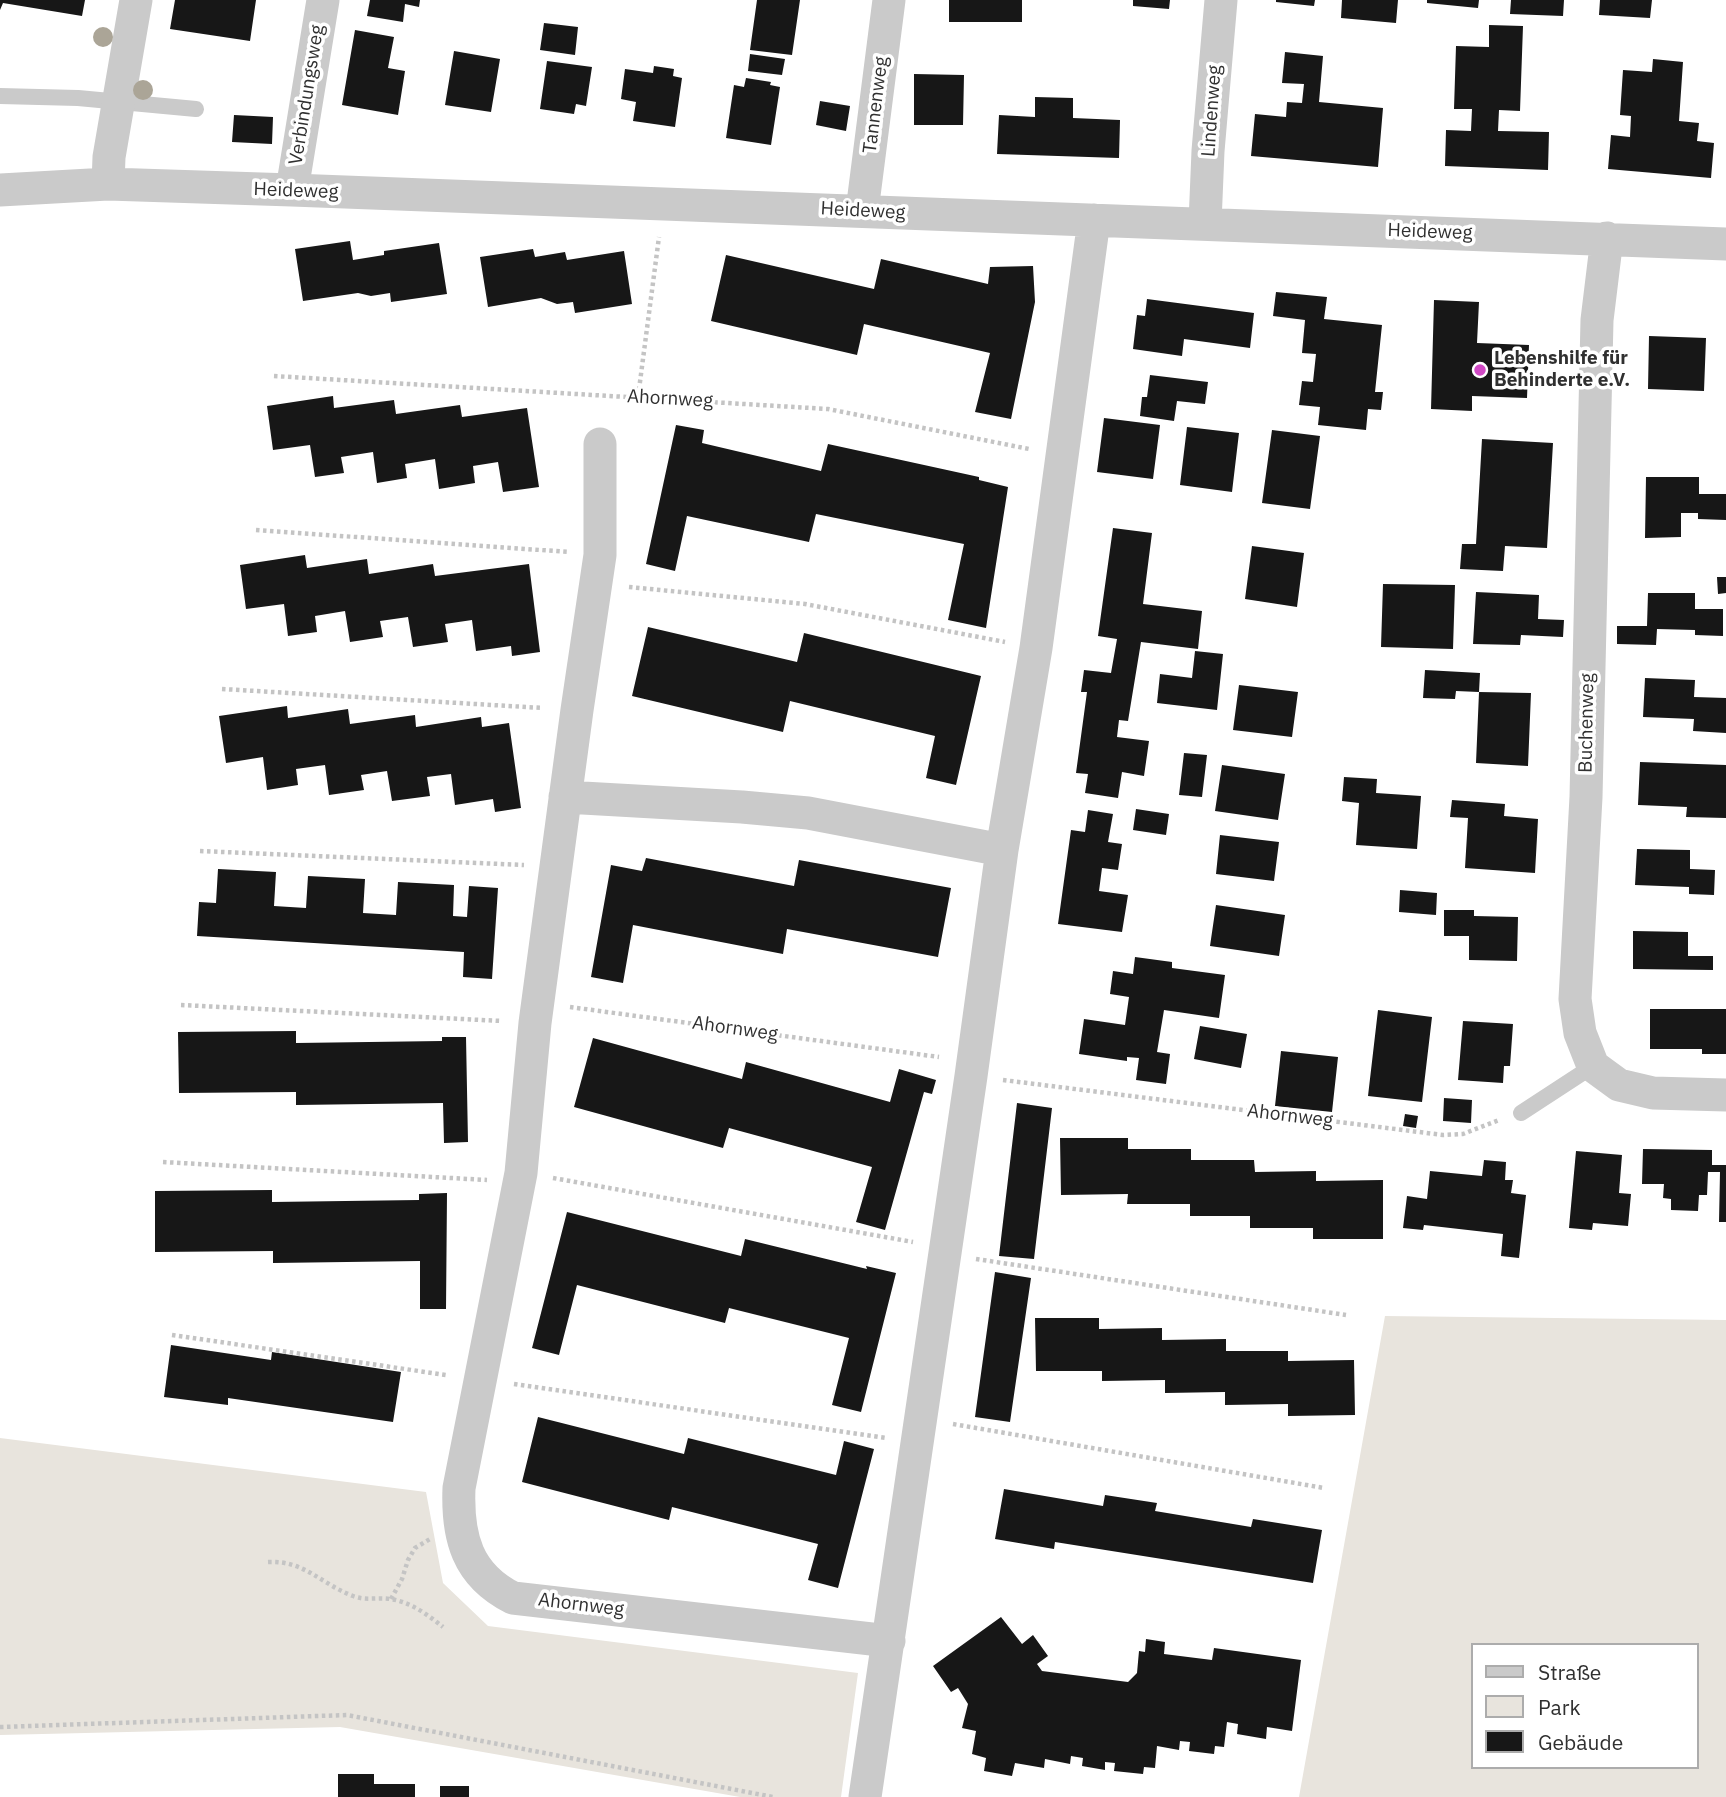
<!DOCTYPE html>
<html>
<head>
<meta charset="utf-8">
<style>
  body { margin:0 }
  #map { position:relative; width:1726px; height:1797px; overflow:hidden; background:#fff; font-family:"IBM Plex Sans",sans-serif }
  canvas { display:block }
  .legend { position:absolute; left:1471px; top:1643px; width:228px; height:126px; box-sizing:border-box; background:#fff; border:2px solid #acacac; margin:0; padding:9px 12px; list-style:none; font-size:21px; color:#303030 }
  .legend li { display:flex; align-items:center; gap:14px; height:35px }
  .legend b { width:35px; border:2px solid #acacac }
</style>
</head>
<body>
<div id="map">
<canvas width="1726" height="1797"></canvas>
<ul class="legend">
<li><b style="height:9px;background:#cacaca"></b>Straße</li>
<li><b style="height:19px;background:#e8e4dd"></b>Park</li>
<li><b style="height:19px;background:#171717"></b>Gebäude</li>
</ul>
</div>
<script>
const ctx = document.querySelector('canvas').getContext('2d');
ctx.lineJoin = 'round';
function paint(path, color) {
  ctx.fillStyle = color;
  ctx.fill(path, 'evenodd');
}
function stroke(path, color, width, dash) {
  ctx.strokeStyle = color;
  ctx.lineWidth = width;
  ctx.lineCap = dash ? 'butt' : 'round';
  ctx.setLineDash(dash || []);
  ctx.stroke(path);
}
function drawText(font, color, halo, rows, align = 'center') {
  ctx.font = font + ' "IBM Plex Sans",sans-serif';
  ctx.lineWidth = 7;
  ctx.setLineDash([]);
  ctx.textBaseline = 'middle';
  ctx.strokeStyle = halo;
  ctx.fillStyle = color;
  for (const [text, x, y, turn = 0] of rows) {
    ctx.save();
    ctx.translate(x, y);
    ctx.rotate((+turn || 0) * Math.PI / 180);
    ctx.textAlign = isNaN(turn) ? turn : align;
    if (halo) ctx.strokeText(text, 0, 0);
    ctx.fillText(text, 0, 0);
    ctx.restore();
  }
}
const green = new Path2D(`
  M1385,1316L1726,1320V1797H1299ZM1472,1645H1696V1767H1472Z
  M0,1438L426,1492L443,1583L488,1626L858,1673L841,1797H740L340,1727L0,1735Z`);
const building = new Path2D(`
  M0,0H85L82,16L3,3L0,10Z
  M175,0H256L250,41L170,29Z
  M370,0H420L419,7L405,4L403,22L367,16Z
  M757,0H800L792,55L750,50Z
  M949,0H1022V22H949Z
  M1133,0H1170L1169,9L1133,6Z
  M1276,0H1315L1314,6L1276,2Z
  M1342,0H1398L1396,23L1341,18Z
  M1427,0H1479L1478,8L1427,3Z
  M1511,0H1564L1563,16L1510,14Z
  M1600,0H1652L1650,18L1599,15Z
  M544,23L578,27L575,55L540,50Z
  M1489,25L1523,26L1520,111L1499,110L1498,131L1549,132L1548,170L1445,166L1446,130L1471,131L1472,109H1454L1456,46L1489,47Z
  M355,30L394,37L388,68L405,71L398,115L342,105Z
  M454,51L500,59L491,112L445,105Z
  M1285,52L1323,56L1319,102L1383,108L1378,167L1251,156L1255,114L1286,117L1287,102L1302,103L1304,84L1282,83Z
  M750,54L785,59L782,75L748,71Z
  M1653,59L1683,62L1679,121L1699,123L1697,141L1714,143L1711,178L1608,169L1611,135L1630,137L1631,116L1620,115L1623,70L1652,72Z
  M547,61L592,67L586,106L576,104L574,114L540,109Z
  M654,66L674,69L673,76L682,78L675,127L633,121L636,102L621,99L625,69L653,73Z
  M914,74L964,75L963,125H914Z
  M746,78L771,82L770,85L780,87L771,145L726,138L734,85L744,87Z
  M1035,97L1073,98V118L1120,120L1119,158L997,154L999,115L1035,117Z
  M820,101L850,106L846,131L816,125Z
  M234,115L273,117L272,144L232,142Z
  M350,241L353,260L384,255V251L439,243L447,294L391,302L390,293L371,296L358,293L303,301L295,249Z
  M533,249L535,257L565,252L567,260L624,251L632,304L575,313L573,302L557,304L541,298L488,307L480,257Z
  M726,255L874,289L881,259L988,284L990,267L1033,266L1035,302L1011,419L975,412L990,353L864,324L857,355L711,321Z
  M1276,292L1327,297L1324,319L1382,325L1375,392H1383L1381,410L1368,409L1366,430L1318,425L1320,407L1299,405L1302,381L1313,382L1316,354L1302,353L1305,320L1273,316Z
  M1147,299L1254,313L1250,348L1184,339L1182,356L1133,349L1137,315L1145,316Z
  M1434,300L1479,302L1477,343L1529,345L1527,398L1472,396V411L1431,409Z
  M1649,336L1706,338L1704,391L1648,389Z
  M1150,375L1208,382L1205,404L1177,401L1174,421L1140,416L1142,397H1147Z
  M333,396L334,408L394,400L396,414L460,405L462,417L527,408L539,487L503,492L498,462L473,466L475,483L439,489L435,459L405,464L407,478L377,483L373,452L341,457L344,473L315,477L310,445L273,450L267,406Z
  M1104,418L1160,425L1153,479L1097,472Z
  M676,425L704,430L702,443L821,471L828,444L979,477V480L1008,487L986,628L948,620L964,544L816,514L809,542L687,516L675,571L646,564Z
  M1187,427L1239,433L1232,492L1180,485Z
  M1272,430L1320,436L1310,509L1262,503Z
  M1482,439L1553,443L1547,548L1505,546L1503,571L1460,569L1462,544H1476Z
  M1646,477H1699V494H1726V520L1698,519V513H1681V537L1645,538Z
  M1113,528L1152,533L1143,604L1202,611L1198,649L1141,642L1128,721L1119,720L1117,737L1149,741L1144,776L1122,772L1118,798L1085,793L1088,774L1076,773L1087,692H1081L1084,670L1111,673L1117,639L1098,636Z
  M1252,546L1304,553L1297,607L1245,599Z
  M305,555L307,568L367,559L369,574L433,564L435,576L529,564L540,652L512,656L511,646L476,651L472,620L445,624L448,642L413,647L408,617L380,621L383,637L350,642L345,611L315,616L317,632L288,636L284,604L246,609L240,565Z
  M1717,577H1726V593L1718,594Z
  M1383,584L1455,585L1453,649L1381,647Z
  M1476,592L1539,595L1538,619L1564,620L1563,637L1521,635L1520,645L1473,644Z
  M1648,593H1695V609H1723V636L1695,635V630L1657,629L1656,645L1617,644V626H1647Z
  M648,627L797,662L804,633L981,676L956,785L926,778L935,736L790,701L783,732L632,696Z
  M1195,651L1223,654L1217,710L1157,703L1160,674L1192,678Z
  M1425,670L1480,673L1479,692L1456,691L1455,699L1423,698Z
  M1645,678L1695,680L1694,697L1726,698V733L1693,731L1694,719L1643,717Z
  M1239,685L1298,692L1292,737L1233,730Z
  M1479,692L1531,693L1528,766L1476,763Z
  M287,706L288,718L348,709L350,724L415,715L416,727L481,717L482,727L509,723L521,808L495,812L493,799L455,805L451,774L427,777L430,796L392,801L387,771L361,775L364,790L329,795L325,765L296,769L298,785L267,790L263,757L226,763L219,716Z
  M1184,753L1207,755L1202,797L1179,795Z
  M1640,762L1726,765V818L1686,817L1687,807L1638,805Z
  M1222,765L1285,774L1278,820L1215,811Z
  M1344,777L1377,779L1376,793L1421,796L1417,849L1356,845L1359,803L1342,801Z
  M1452,800L1505,804L1504,816L1538,819L1535,873L1465,868L1468,818L1450,817Z
  M1136,809L1169,814L1166,835L1133,830Z
  M1088,810L1113,814L1108,842L1122,844L1118,870L1102,868L1099,891L1128,895L1122,932L1058,924L1071,830L1085,832Z
  M1220,835L1279,842L1274,881L1216,874Z
  M1637,849L1690,850V869L1715,870L1714,895L1689,894V887L1635,885Z
  M646,858L794,886L799,860L951,888L938,957L787,929L783,954L633,925L623,983L591,977L611,865L642,871Z
  M218,869L276,872L274,906L306,908L308,876L365,879L363,913L396,915L398,882L454,885L453,916L467,917L469,886L498,888L492,979L463,977L464,952L197,936L199,902L216,903Z
  M1400,890L1437,893L1436,915L1399,912Z
  M1216,905L1285,915L1279,956L1210,946Z
  M1444,910H1474V916L1518,917L1517,961L1469,960V936H1444Z
  M1633,931L1688,932V956H1713V970L1633,969Z
  M1135,957L1172,962V968L1225,975L1219,1018L1164,1010L1157,1052L1170,1054L1166,1084L1136,1080L1139,1058L1127,1057V1061L1079,1054L1084,1019L1125,1025L1129,997L1110,994L1113,971L1133,974Z
  M1650,1009H1726V1054H1702V1049H1650Z
  M1378,1010L1432,1017L1422,1102L1368,1096Z
  M1463,1021L1513,1024L1510,1066H1504L1503,1083L1458,1080Z
  M1200,1026L1247,1034L1241,1068L1194,1059Z
  M296,1031V1043L442,1041V1037H466L468,1142L444,1143L443,1103L296,1105V1092L179,1093L178,1032Z
  M593,1038L742,1079L746,1062L890,1102L899,1069L936,1080L932,1094L924,1092L885,1230L856,1222L872,1167L729,1128L723,1148L574,1107Z
  M1281,1051L1338,1057L1332,1112L1275,1106Z
  M1444,1098L1472,1100L1471,1123L1443,1121Z
  M1017,1103L1052,1108L1034,1259L999,1256Z
  M1405,1114L1418,1116L1416,1128L1403,1126Z
  M1060,1138H1128V1149H1191V1160H1254L1255,1172L1316,1171V1181L1383,1180V1239H1313V1228H1250V1216H1190V1204H1127L1128,1194L1061,1195Z
  M1643,1149L1712,1150V1165H1726V1222H1719L1720,1172H1708L1707,1195H1699L1698,1211L1671,1210V1199L1663,1198L1664,1184H1642Z
  M1576,1151L1622,1155L1619,1193L1631,1194L1628,1226L1593,1223L1592,1230L1569,1228Z
  M1484,1160L1506,1162L1505,1180H1513L1511,1193L1526,1195L1519,1258L1501,1256L1503,1234L1424,1225L1423,1230L1403,1228L1407,1196L1427,1199L1430,1171L1482,1176Z
  M272,1190V1202L419,1200V1194L447,1193L446,1309H420V1261L273,1263V1251L155,1252V1191Z
  M567,1212L741,1256L745,1239L867,1269L866,1266L896,1273L861,1412L832,1405L849,1338L729,1308L725,1323L577,1285L559,1355L532,1348Z
  M995,1272L1031,1278L1010,1422L975,1417Z
  M1035,1318H1099V1329L1162,1328V1340L1226,1339V1351H1288V1361L1354,1360L1355,1415L1288,1416V1404L1225,1405V1392L1165,1393V1380L1102,1381V1371H1036Z
  M171,1345L271,1360L272,1352L401,1372L393,1422L228,1398V1405L164,1397Z
  M538,1417L684,1454L688,1438L836,1475L844,1441L874,1449L838,1588L808,1580L818,1544L672,1507L669,1520L522,1482Z
  M1004,1489L1103,1506L1105,1495L1157,1503L1155,1511L1251,1527L1253,1519L1322,1530L1313,1583L1055,1542L1054,1549L995,1539Z
  M1001,1617L1022,1644L1033,1635L1048,1656L1037,1664L1042,1671L1128,1682L1137,1673L1139,1651L1145,1652L1146,1639L1165,1642L1164,1654L1212,1660L1214,1648L1301,1660L1292,1731L1267,1727L1266,1739L1237,1734L1238,1724L1227,1722L1224,1747L1215,1746L1214,1754L1189,1751L1190,1742L1180,1741L1179,1750L1157,1746L1155,1768L1144,1767L1143,1774L1114,1771L1115,1763L1105,1762V1770L1082,1766L1083,1758L1071,1756L1070,1764L1045,1759L1044,1768L1015,1763L1012,1776L984,1771L986,1758L972,1754L976,1731L962,1728L968,1704L958,1688L951,1692L933,1666Z
  M338,1774H374V1784H415V1797H338Z
  M440,1786H469V1797H440Z`);
const path = new Path2D(`
  M274,376L828,409L1029,449
  M638,397L659,237
  M256,530L569,552
  M629,587L805,604L1005,642
  M222,689L543,708
  M200,851L524,865
  M181,1005L502,1021
  M570,1007L939,1057
  M1003,1080L1443,1135L1463,1134L1499,1120
  M163,1162L487,1180
  M553,1178L913,1242
  M976,1259L1346,1315
  M172,1335L446,1375
  M514,1384L886,1438
  M953,1424L1324,1488
  M268,1562C304,1560 321,1584 353,1596C366,1601 377,1597 390,1599C411,1602 428,1615 443,1627
  M391,1599L402,1579L408,1560L415,1548L430,1539
  M0,1727L347,1715L773,1797`);
const lane = new Path2D(`
  M0,96L78,98L196,109
  M1521,1113L1593,1066`);
const street = new Path2D(`
  M108,184L109,157L136,0
  M0,190L108,184L292,190L1726,244
  M292,190L323,0
  M862,211L889,0
  M1205,223L1208,151L1221,0
  M1607,238L1597,320L1586,797L1575,999L1580,1033L1593,1066L1619,1085L1653,1093L1726,1095
  M600,444V555L577,710L535,1023L521,1173L459,1488C457,1537 467,1575 513,1598L889,1641
  M565,797L742,807L808,813L1002,850
  M865,1797L971,1076L1002,850L1036,648L1094,220`);
const trees = [
  [103,37],
  [143,90]
];
const markers = [
  [1480,370,7,"#d048c4"]
];
const streetNames = [
  ["Verbindungsweg",307,95,-81],
  ["Tannenweg",876,105,-83],
  ["Lindenweg",1212,111,-86],
  ["Heideweg",296,191,2],
  ["Heideweg",863,211,3],
  ["Heideweg",1430,232,2],
  ["Ahornweg",670,399,3],
  ["Buchenweg",1587,723,-89],
  ["Ahornweg",735,1029,8],
  ["Ahornweg",1290,1116,7],
  ["Ahornweg",581,1605,7]
];
const poiNames = [
  ["Lebenshilfe für",1494,359],
  ["Behinderte e.V.",1494,381]
];
paint(green, '#e8e4dd');
paint(building, '#171717');
stroke(path, '#c4c4c4', 4.5, [3.5, 3.5]);
stroke(lane, '#cacaca', 16);
stroke(street, '#cacaca', 33);
ctx.fillStyle = '#aba597';
for (const [x, y] of trees) {
  ctx.beginPath();
  ctx.arc(x, y, 10, 0, 2 * Math.PI);
  ctx.fill();
}
for (const [x, y, r, color] of markers) {
  const dot = new Path2D();
  dot.arc(x, y, r, 0, 2 * Math.PI);
  ctx.fillStyle = color;
  ctx.fill(dot);
  stroke(dot, '#fff', 2.5);
}
drawText('19px', '#303030', '#fff', streetNames);
drawText('bold 19px', '#303030', '#fff', poiNames, 'left');
</script>
</body>
</html>
